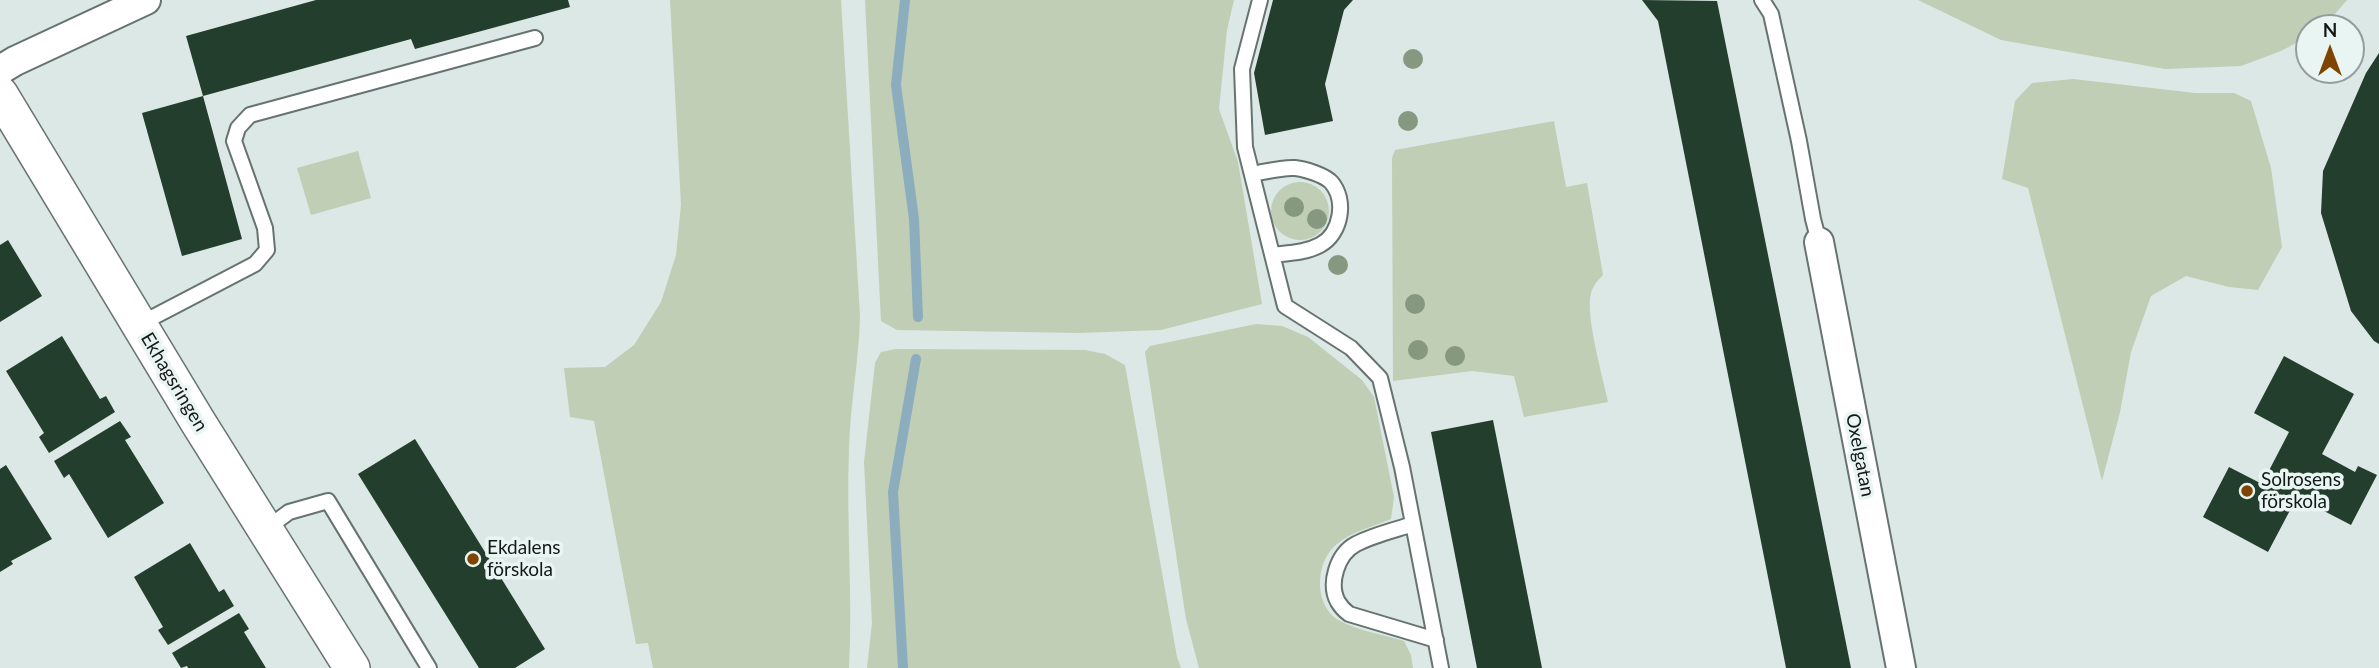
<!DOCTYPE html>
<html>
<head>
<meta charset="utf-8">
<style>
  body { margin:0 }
  #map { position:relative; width:2379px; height:668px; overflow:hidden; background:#dbe8e5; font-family:Lato,sans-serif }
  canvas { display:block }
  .north { position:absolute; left:2295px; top:14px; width:70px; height:70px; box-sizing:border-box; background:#e8f5f2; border:2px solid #939d9b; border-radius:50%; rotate:0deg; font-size:19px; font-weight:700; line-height:28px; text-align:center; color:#141918 }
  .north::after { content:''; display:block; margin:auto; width:24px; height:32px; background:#804300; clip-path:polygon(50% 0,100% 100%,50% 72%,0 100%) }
</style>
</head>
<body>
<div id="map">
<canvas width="2379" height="668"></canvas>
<div class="north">N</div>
</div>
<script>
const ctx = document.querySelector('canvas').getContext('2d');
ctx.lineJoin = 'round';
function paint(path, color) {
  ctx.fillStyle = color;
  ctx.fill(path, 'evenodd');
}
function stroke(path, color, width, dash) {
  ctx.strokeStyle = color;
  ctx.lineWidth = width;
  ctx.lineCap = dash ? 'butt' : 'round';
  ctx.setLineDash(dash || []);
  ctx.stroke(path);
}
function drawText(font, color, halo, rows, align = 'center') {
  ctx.font = font + ' Lato,sans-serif';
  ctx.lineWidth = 7;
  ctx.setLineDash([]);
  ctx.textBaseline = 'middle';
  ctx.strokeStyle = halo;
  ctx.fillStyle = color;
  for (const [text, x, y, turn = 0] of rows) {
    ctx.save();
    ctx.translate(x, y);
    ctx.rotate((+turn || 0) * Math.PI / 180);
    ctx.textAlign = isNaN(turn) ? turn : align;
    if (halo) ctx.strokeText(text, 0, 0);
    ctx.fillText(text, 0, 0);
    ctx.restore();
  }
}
const green = new Path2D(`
  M670,0H841L860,316C859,361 850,404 849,449C846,522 853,595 849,668H653L648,643L636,644L594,421L570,417L564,368L605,367L634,345L661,302L676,255L681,205Z
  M865,0H1234L1227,30L1219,109L1238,162L1262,304L1161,330L1079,333L897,330L881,321Z
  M1918,0H2347L2323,28H2309V36L2281,51L2241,66L2165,69L2001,40Z
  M2073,79L2195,93H2234L2251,101L2271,168L2282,247L2258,290L2229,287L2186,276L2151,296L2131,352L2120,412L2102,481L2028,188L2002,179L2015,101L2032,83Z
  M1554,121L1566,187L1587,183L1603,275C1598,280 1593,286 1591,293C1585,316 1603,377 1608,402L1524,417L1514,376L1472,371L1393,381L1392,158L1395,150Z
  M358,151L371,198L311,215L297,168Z
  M1271 211a29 29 0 1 1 58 0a29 29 0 1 1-58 0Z
  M1256,324L1282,326L1308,337L1362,380L1374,397L1394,497L1391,519C1373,527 1352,531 1337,544C1314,562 1313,609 1342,622C1361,631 1384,635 1404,641L1411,655L1413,668H1199L1186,619L1145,352L1150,346Z
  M896,349L1085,350L1105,354L1125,365L1177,657L1181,668H867L872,623L864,462L875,363L881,352Z`);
const stream = new Path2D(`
  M905,0L896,85L914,219L918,317
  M903,668L893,492L916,359`);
const building = new Path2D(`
  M316,0H568L570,7L415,49L411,39L203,96L186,36Z
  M1273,0H1353L1344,10L1325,84L1333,121L1265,135L1254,73Z
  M1642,0L1717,1L1851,668H1786L1658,21Z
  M2379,53V344L2374,341L2351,311L2321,213L2323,171L2366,73Z
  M203,96L242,239L182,256L142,113Z
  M8,240L42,296L0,322V245Z
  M62,336L100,399L106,396L115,412L49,453L39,437L44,433L6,371Z
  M2284,356L2354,394L2322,454L2355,472L2358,466L2377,475L2351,525L2297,497L2268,552L2203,517L2229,467L2262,484L2289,432L2254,413Z
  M1493,420L1542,668H1477L1431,432Z
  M120,421L131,437L125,440L164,503L108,538L69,474L64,478L54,461Z
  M415,439L545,649L515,668H479L358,474Z
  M6,465L52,539L11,561L13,564L0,572V469Z
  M190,543L219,592L224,589L234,606L168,645L158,630L163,627L134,577Z
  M239,613L249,629L244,632L266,668H188L187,666L181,668L172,653Z`);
const service = new Path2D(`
  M1260,0L1242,69L1245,147L1285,306L1351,348L1380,378L1402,467L1441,668
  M1762,0L1771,14L1799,141L1813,219L1819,242
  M1252,174C1265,172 1282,167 1295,168C1305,169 1324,175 1331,182C1347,200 1341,234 1320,245C1305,253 1289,253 1272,255
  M140,324L255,264L267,250L265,228L234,141L238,128L250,115L535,38
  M1413,524C1395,530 1373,535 1356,544C1337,554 1328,584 1338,602C1341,607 1345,611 1349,614L1436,640
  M266,529L289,512L328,501L429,668`);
const minor = new Path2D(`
  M0,70L15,61L146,0
  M1819,242L1901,668`);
const tertiary = new Path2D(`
  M0,94L198,422L352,668`);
const trees = [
  [1413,59],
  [1408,121],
  [1294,207],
  [1317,219],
  [1338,265],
  [1415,304],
  [1418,350],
  [1455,356]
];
const markers = [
  [2247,491,7,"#804300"],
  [473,559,7,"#804300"]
];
const streetNames = [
  ["Ekhagsringen",174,382,59],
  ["Oxelgatan",1860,455,79]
];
const poiNames = [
  ["Solrosens",2261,480],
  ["förskola",2261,502],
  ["Ekdalens",487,548],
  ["förskola",487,570]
];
paint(green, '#bfceb4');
stroke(stream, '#8cadbd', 10);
paint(building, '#243e2e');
stroke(service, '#677370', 18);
stroke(minor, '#677370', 32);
stroke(tertiary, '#677370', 38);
stroke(service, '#fff', 14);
stroke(minor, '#fff', 28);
stroke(tertiary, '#fff', 35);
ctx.fillStyle = '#86987f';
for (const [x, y] of trees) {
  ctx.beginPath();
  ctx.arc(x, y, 10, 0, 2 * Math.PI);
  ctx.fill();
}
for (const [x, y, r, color] of markers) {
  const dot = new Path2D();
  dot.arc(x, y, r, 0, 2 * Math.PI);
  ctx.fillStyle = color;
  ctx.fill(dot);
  stroke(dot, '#e8f5f2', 2.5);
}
drawText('19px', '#141918', '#e8f5f2', streetNames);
drawText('19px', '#141918', '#e8f5f2', poiNames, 'left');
</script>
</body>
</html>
